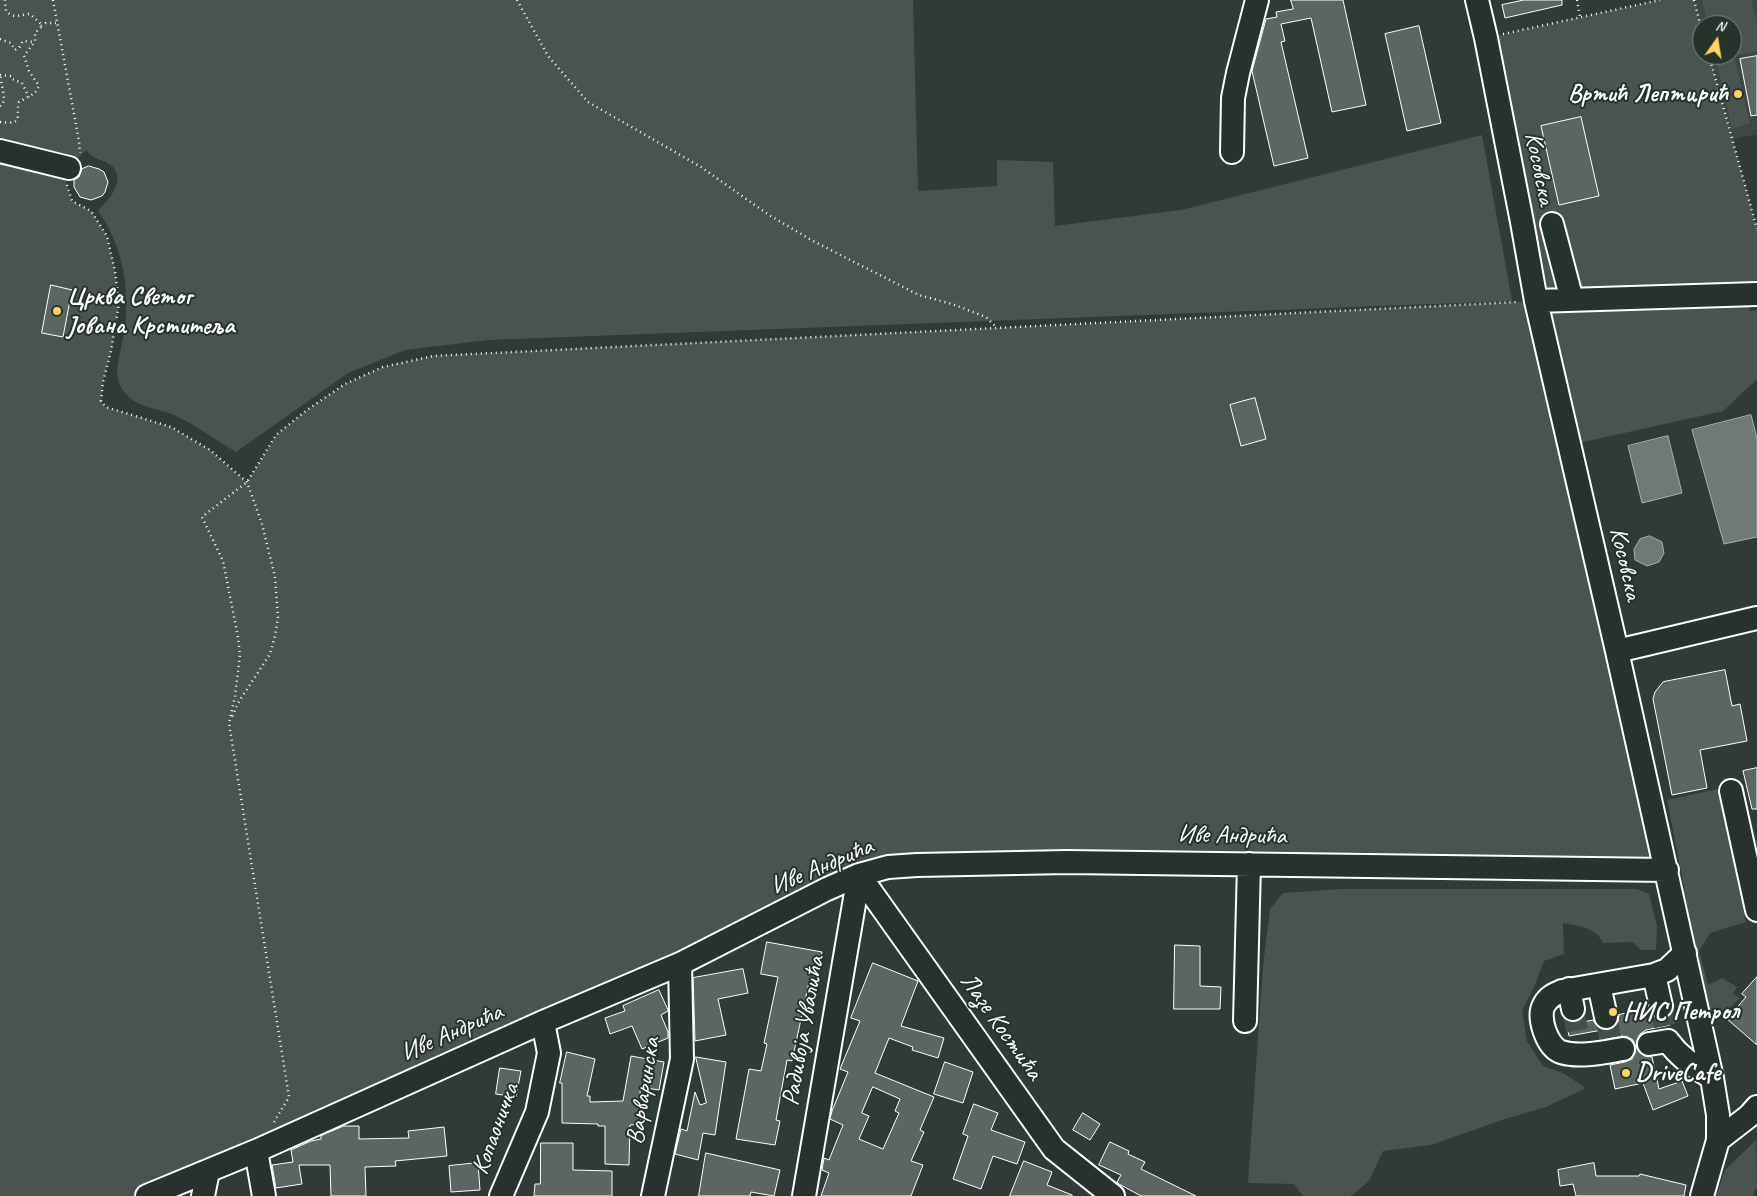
<!DOCTYPE html>
<html>
<head>
<meta charset="utf-8">
<style>
  body { margin:0 }
  #map { position:relative; width:1757px; height:1196px; overflow:hidden; background:#2f3b35; font-family:Caveat,sans-serif }
  canvas { display:block }
  .north { position:absolute; left:1692px; top:15px; width:50px; height:50px; box-sizing:border-box; background:#26332d; border:1px solid #7d8581; border-radius:50%; rotate:13deg; font-size:14px; font-weight:700; line-height:20px; text-align:center; color:#fff }
  .north::after { content:''; display:block; margin:auto; width:18px; height:22px; background:#ffd166; clip-path:polygon(50% 0,100% 100%,50% 72%,0 100%) }
</style>
</head>
<body>
<div id="map">
<canvas width="1757" height="1196"></canvas>
<div class="north">N</div>
</div>
<script>
const ctx = document.querySelector('canvas').getContext('2d');
ctx.lineJoin = 'round';
function paint(path, color) {
  ctx.fillStyle = color;
  ctx.fill(path, 'evenodd');
}
function stroke(path, color, width, dash) {
  ctx.strokeStyle = color;
  ctx.lineWidth = width;
  ctx.lineCap = dash ? 'butt' : 'round';
  ctx.setLineDash(dash || []);
  ctx.stroke(path);
}
function drawText(font, color, halo, rows, align = 'center') {
  ctx.font = font + ' Caveat,sans-serif';
  ctx.lineWidth = 4;
  ctx.setLineDash([]);
  ctx.textBaseline = 'middle';
  ctx.strokeStyle = halo;
  ctx.fillStyle = color;
  for (const [text, x, y, turn = 0] of rows) {
    ctx.save();
    ctx.translate(x, y);
    ctx.rotate((+turn || 0) * Math.PI / 180);
    ctx.textAlign = isNaN(turn) ? turn : align;
    if (halo) ctx.strokeText(text, 0, 0);
    ctx.fillText(text, 0, 0);
    ctx.restore();
  }
}
const built = new Path2D(`
  M1694,0H1757V134L1731,140L1709,55H1732V25H1702V31Z`);
const green = new Path2D(`
  M0,0H913L918,191L997,186V160L1053,162L1055,226L1181,210L1482,135L1512,301L488,340L405,350L348,373L236,452C217,441 194,424 174,415C160,409 141,408 129,397C109,379 120,359 123,337C126,321 127,307 126,291C124,261 114,234 98,210C109,201 126,180 112,166C104,159 92,160 86,150L69,168L65,179L72,201L91,211L107,236L115,271L119,304L111,351L103,382L101,401L106,407L171,427L210,450L247,482L276,435L307,410L345,384L383,367L433,356L1535,301L1486,38L1660,0H1694L1702,30V55H1709L1757,228V294L1745,295L1750,311L1757,310V381L1756,380L1723,411L1570,445L1667,870L888,867L147,1196H0Z
  M1702,0H1751L1757,21V51L1734,56L1750,123L1732,129L1715,55H1732V25H1708Z
  M1718,789L1746,922L1710,933L1699,951L1708,985L1722,978L1737,987L1733,994L1740,998L1720,1017L1707,1019L1682,897L1684,886L1667,800Z
  M1340,889H1637L1649,894L1657,926L1656,950H1641L1633,942L1603,943C1596,927 1579,926 1563,923L1564,954L1544,961L1534,987L1522,1011L1527,1041L1543,1066L1563,1073L1586,1088L1546,1107L1502,1120L1431,1145L1383,1151L1369,1181L1351,1196H1303L1294,1184L1248,1183L1263,966L1270,909L1283,893Z
  M1756,1140L1757,1188L1753,1193L1755,1196H1716L1725,1170Z`);
const water = new Path2D(`
  M1751,415L1757,438V537L1724,544L1692,430Z
  M1668,436L1682,493L1642,503L1628,446Z
  M1650,536L1662,542L1664,553L1659,562L1647,566L1635,560L1634,549L1640,539Z`);
const building = new Path2D(`
  M1291,0H1343L1366,105L1332,112L1311,18L1281,24L1285,41L1281,42L1308,158L1274,166L1252,71L1266,19L1277,17L1276,12L1293,9Z
  M1524,0H1562V5L1505,18L1502,5Z
  M1419,26L1441,123L1407,131L1385,34Z
  M1757,56V115L1751,116L1740,59Z
  M1581,117L1599,196L1559,205L1541,126Z
  M89,166L99,169L104,172L108,182L105,192L102,196L91,200L80,197L74,187V180L79,177L82,169Z
  M51,285L72,290L63,337L42,333Z
  M1255,398L1266,439L1241,446L1230,405Z
  M1725,670L1732,706L1740,704L1747,741L1700,750L1707,788L1672,795L1653,699L1655,692L1663,682Z
  M1757,768V809H1752L1743,771Z
  M767,942L822,952L816,983L809,982L792,1061L787,1060L776,1120L780,1121L775,1145L736,1139L749,1069L761,1071L767,1044L764,1043L778,977L761,974Z
  M1175,945L1200,946V986L1221,987L1220,1009H1174Z
  M873,963L918,981L901,1026L944,1038L938,1058L912,1050L913,1047L889,1038L875,1073L934,1097L920,1130L924,1132L911,1161L923,1165L911,1196H821L829,1173L822,1170L824,1158L829,1160L843,1125L830,1119L832,1111L848,1072L840,1069L860,1021L851,1018ZM873,1087L900,1099L895,1111L899,1113L883,1149L859,1139L869,1116L862,1113Z
  M743,969L748,993L718,999L726,1035L695,1041L693,978Z
  M1757,977V1045L1727,1019L1746,997L1742,994Z
  M659,990L668,1010V1011L661,1015L668,1032V1038L642,1049L632,1026L610,1034L605,1018L625,1011L623,1006Z
  M1648,1008L1651,1014L1657,1018L1663,1019L1668,1016L1670,1025L1646,1030L1640,1034L1637,1040L1636,1046L1639,1052L1645,1056L1652,1057L1659,1089L1682,1081L1688,1096L1653,1110L1643,1083L1615,1089L1610,1065L1625,1062L1632,1059L1635,1053L1636,1047L1633,1040L1628,1037L1621,1036L1604,1039L1602,1030L1569,1036L1567,1026H1569L1568,1021L1575,1022L1582,1018L1583,1022L1593,1020L1597,1026L1602,1029L1608,1030L1615,1026L1618,1021L1619,1015Z
  M567,1052L595,1059L587,1096H590V1102L623,1101L631,1056L664,1062L659,1090L640,1087L641,1124L630,1125L629,1165L605,1164V1126H598V1124L562,1123V1083H560Z
  M696,1057L726,1062L715,1135L703,1133L698,1160L675,1154L681,1129L687,1131L695,1092L700,1105L706,1103Z
  M945,1062L973,1072L963,1103L934,1094Z
  M500,1068L521,1071L516,1097L496,1094Z
  M974,1104L998,1113L991,1130L1025,1142L1017,1164L993,1156L981,1189L953,1179L968,1136L963,1134Z
  M1083,1113L1100,1124L1090,1140L1073,1130Z
  M344,1126H359V1139L409,1138L408,1131L444,1127L447,1156L395,1161L396,1166L365,1167L366,1196H331L330,1165H299L302,1184L276,1188L272,1165L293,1162L291,1150L311,1141L321,1139V1136Z
  M1110,1142L1129,1151L1128,1154L1145,1162L1141,1169L1196,1196H1141L1119,1184L1117,1182L1121,1175L1099,1165Z
  M541,1143H573V1170L612,1171V1196H534L535,1184H540Z
  M706,1153L780,1170L774,1196L751,1192L750,1196H699Z
  M1024,1161L1052,1172L1047,1185L1072,1195V1196H1010Z
  M478,1163L480,1190L451,1192L449,1166Z
  M1594,1163L1596,1176H1639L1640,1174L1686,1185L1684,1196H1576L1573,1184L1560,1186L1558,1170Z`);
const minorTunnel = new Path2D(`
  M1661,1006L1665,1026
  M1573,1009L1578,1035
  M1606,1017L1610,1038`);
const path = new Path2D(`
  M53,0L79,141L80,153
  M517,0L548,56L588,102L701,167L769,215L813,241L919,295L952,304L986,317L997,328
  M1577,0L1580,17
  M1694,0L1702,31
  M41,26L46,23H56
  M1503,34L1660,0
  M0,39L11,43L15,50L19,48L23,41L33,42
  M1709,55L1757,229
  M0,75L11,76L12,79L22,83L29,97
  M0,106L3,104L4,96L0,75
  M0,122C25,125 15,117 19,102L35,93L39,86L29,71L24,56L35,41V33L41,27V24L30,14C21,14 15,20 6,11L5,0
  M67,185L72,201L91,211L107,236L115,271L119,304L111,351L103,382L101,401L106,407L171,427L210,450L247,482L262,524L275,577L278,617L275,636L270,654L238,703L232,717
  M274,1122L289,1097L229,723L235,696L240,655L238,637L223,561L202,517L247,482L276,435L307,410L345,384L383,367L433,356L1518,302`);
const minor = new Path2D(`
  M1477,0L1486,38L1522,222L1536,301L1617,651L1712,1078L1718,1115V1140L1702,1196
  M0,151L69,168
  M1232,152L1233,98L1238,73L1257,0
  M1552,224L1572,300
  M1536,301L1757,294
  M1617,651L1757,618
  M1731,791L1757,910
  M859,875L1054,1149L1113,1196
  M1654,975L1661,1006
  M1599,985L1606,1017
  M1569,989L1573,1009
  M1245,1021L1249,864
  M1649,1044L1668,1041C1680,1058 1694,1066 1712,1078
  M1623,1049C1605,1052 1580,1058 1561,1052C1547,1047 1537,1017 1544,1005C1548,997 1555,994 1562,991L1654,975L1667,970L1685,953
  M1718,1140L1749,1116L1757,1107
  M256,1151L264,1196
  M147,1196L256,1151L543,1022L680,964L827,889L859,875L888,867L917,865L1067,862L1667,870
  M203,1196L208,1171
  M501,1196L537,1112L549,1053L543,1022
  M653,1196L682,1059L680,964
  M804,1196L859,875`);
const markers = [
  [1738,94,5,"#ffd166"],
  [57,311,5,"#ffd166"],
  [1613,1012,5,"#ffd166"],
  [1626,1073,5,"#ffd166"]
];
const poiNames = [
  ["Вртић Лептирић",1728,94,"right"],
  ["Црква Светог",67,297],
  ["Јована Крститеља",67,326],
  ["НИС Петрол",1623,1012],
  ["DriveCafe",1636,1073]
];
const streetNames = [
  ["Косовска",1539,169,79],
  ["Косовска",1625,564,77],
  ["Иве Андрића",1232,836,1],
  ["Иве Андрића",822,867,-23],
  ["Лазе Костића",1001,1027,55],
  ["Радивоја Увалића",804,1031,-80],
  ["Иве Андрића",452,1033,-24],
  ["Варваринска",644,1091,-81],
  ["Копаоничка",496,1129,-70]
];
paint(built, '#3c4842');
paint(green, '#4a544f');
paint(water, '#707975');
stroke(water, '#a9afac', 1);
paint(building, '#5b6661');
stroke(building, '#fff', 1);
stroke(minorTunnel, '#444f49', 22, [22, 11]);
stroke(minor, '#fff', 26);
stroke(path, '#fff', 2.5, [1, 4]);
stroke(minor, '#26332d', 22);
for (const [x, y, r, color] of markers) {
  const dot = new Path2D();
  dot.arc(x, y, r, 0, 2 * Math.PI);
  ctx.fillStyle = color;
  ctx.fill(dot);
  stroke(dot, '#26332d', 2);
}
drawText('bold 25px', '#fff', '#26332d', poiNames, 'left');
drawText('25px', '#fff', '#26332d', streetNames);
</script>
</body>
</html>
